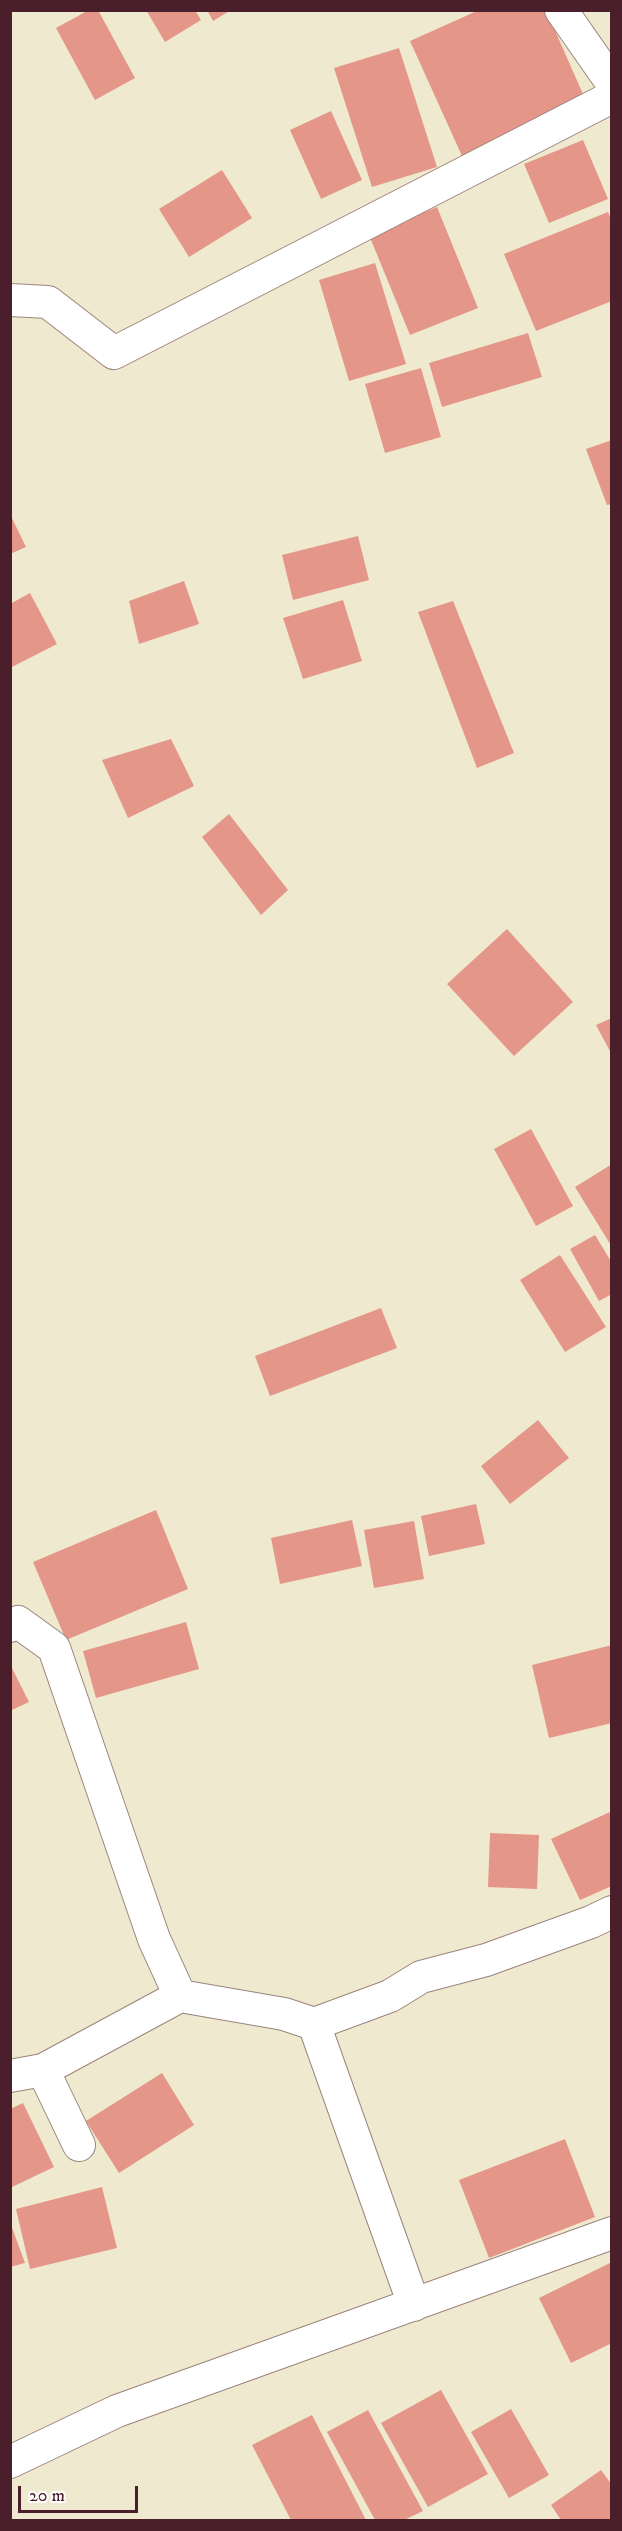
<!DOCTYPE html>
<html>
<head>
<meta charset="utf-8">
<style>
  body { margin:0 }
  #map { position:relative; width:622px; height:2531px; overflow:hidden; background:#efe9cf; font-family:"IM FELL DW Pica",serif }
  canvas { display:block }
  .frame { position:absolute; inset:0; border:12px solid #4a1f2b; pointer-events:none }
  .scale { position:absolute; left:18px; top:2486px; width:120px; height:27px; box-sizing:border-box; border:3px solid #4a1f2b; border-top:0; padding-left:8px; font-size:18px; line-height:21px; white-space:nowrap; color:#4a1f2b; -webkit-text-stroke:4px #fff; paint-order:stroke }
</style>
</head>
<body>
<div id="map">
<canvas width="622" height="2531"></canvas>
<div class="frame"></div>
<div class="scale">20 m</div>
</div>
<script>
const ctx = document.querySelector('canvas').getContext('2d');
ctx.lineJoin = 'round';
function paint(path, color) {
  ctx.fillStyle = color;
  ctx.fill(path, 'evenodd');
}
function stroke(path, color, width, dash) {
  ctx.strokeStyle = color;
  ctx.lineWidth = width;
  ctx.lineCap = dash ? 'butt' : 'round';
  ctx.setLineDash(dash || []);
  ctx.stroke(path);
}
const building = new Path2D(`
  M89,10H98L135,78L95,100L56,28Z
  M146,10H195L201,20L165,42Z
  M207,10H231L213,21Z
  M479,10H546L586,101L462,156L410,41Z
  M399,48L437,167L372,187L334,68Z
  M331,111L362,180L321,199L290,130Z
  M583,140L608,199L549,223L524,164Z
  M222,170L252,218L189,257L159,209Z
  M437,207L478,308L410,335L369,235Z
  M608,212L612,222V301L536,331L504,254Z
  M375,263L406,364L349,381L319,280Z
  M528,333L542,377L442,407L429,363Z
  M421,368L441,437L385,453L365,384Z
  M612,440V504L607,505L586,449Z
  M10,514L26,547L10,554Z
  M358,536L369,580L293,600L282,555Z
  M184,581L199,624L139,644L129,601Z
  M30,593L57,644L10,668V604Z
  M343,600L362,661L303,679L283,618Z
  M453,601L514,753L477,768L418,612Z
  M171,739L194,786L128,818L102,760Z
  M229,814L288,890L261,915L202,837Z
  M507,929L573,1002L514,1056L447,984Z
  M612,1018V1055L596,1025Z
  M531,1129L573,1206L536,1226L494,1149Z
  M612,1164V1247L575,1187Z
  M595,1235L612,1263V1294L599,1301L570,1249Z
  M560,1255L606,1327L565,1352L520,1280Z
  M381,1308L397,1348L270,1396L255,1356Z
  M538,1420L569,1458L510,1504L481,1466Z
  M476,1504L485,1544L429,1556L421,1516Z
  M156,1510L188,1589L66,1640L33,1562Z
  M352,1520L362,1566L280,1584L271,1538Z
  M414,1521L424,1579L374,1588L364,1530Z
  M186,1622L199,1669L96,1698L83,1651Z
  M612,1645V1723L549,1738L532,1665Z
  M10,1664L29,1702L10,1711Z
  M612,1811V1886L580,1900L551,1839Z
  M490,1833L539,1835L537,1889L488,1887Z
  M162,2073L194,2125L119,2173L86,2121Z
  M23,2103L54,2167L10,2188V2109Z
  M565,2139L595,2217L489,2258L459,2180Z
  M102,2187L117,2248L30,2269L16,2209Z
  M10,2222L25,2263L10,2267Z
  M612,2262V2343L571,2363L539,2298Z
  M441,2390L488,2474L428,2507L381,2423Z
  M511,2409L549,2475L509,2498L471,2432Z
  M368,2410L423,2511L404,2520H375L327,2432Z
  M312,2415L366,2520H291L252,2445Z
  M601,2470L612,2485V2518L607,2520H561L551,2505Z`);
const street = new Path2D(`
  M561,10L612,83
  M10,300L48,302L114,353L612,97
  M10,1626L18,1622L54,1648L154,1939L180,1996L284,2014L314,2024L390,1996L421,1977L486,1960L591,1922L612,1912
  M314,2024L414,2305
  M43,2070L79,2145
  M10,2076L43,2070L180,1996
  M10,2462L117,2411L612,2233`);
paint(building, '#e49789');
stroke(street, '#9c847d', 34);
stroke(street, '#fff', 32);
</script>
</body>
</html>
